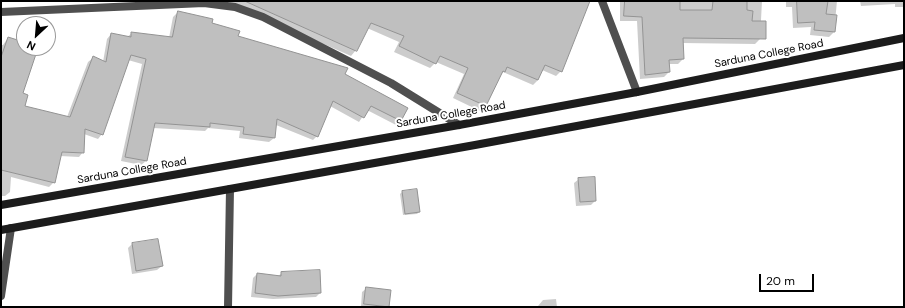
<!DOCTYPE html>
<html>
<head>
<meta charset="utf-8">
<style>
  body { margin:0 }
  #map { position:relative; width:905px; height:308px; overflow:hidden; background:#fff; font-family:"DM Sans",sans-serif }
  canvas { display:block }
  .frame { position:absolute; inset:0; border:2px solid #000; pointer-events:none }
  .north { position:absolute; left:16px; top:16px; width:40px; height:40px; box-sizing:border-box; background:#fff; border:1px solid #999; border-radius:50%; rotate:206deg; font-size:11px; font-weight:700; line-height:16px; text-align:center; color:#000 }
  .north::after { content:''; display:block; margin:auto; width:14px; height:18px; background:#000; clip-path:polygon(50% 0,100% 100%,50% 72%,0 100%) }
  .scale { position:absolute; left:759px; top:274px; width:55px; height:18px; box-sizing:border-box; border:2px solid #000; border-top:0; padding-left:5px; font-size:12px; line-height:14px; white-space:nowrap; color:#000; -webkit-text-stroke:3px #fff; paint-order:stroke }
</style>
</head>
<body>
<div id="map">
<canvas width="905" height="308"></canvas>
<div class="frame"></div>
<div class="north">N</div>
<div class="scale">20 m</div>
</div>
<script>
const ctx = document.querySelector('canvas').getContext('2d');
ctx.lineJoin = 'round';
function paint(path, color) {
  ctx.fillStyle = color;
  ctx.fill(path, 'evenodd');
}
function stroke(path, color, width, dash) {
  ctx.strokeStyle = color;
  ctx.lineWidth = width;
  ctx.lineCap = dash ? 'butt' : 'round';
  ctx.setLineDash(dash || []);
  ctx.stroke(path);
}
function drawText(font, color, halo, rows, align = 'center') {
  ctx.font = font + ' "DM Sans",sans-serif';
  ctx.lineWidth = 4;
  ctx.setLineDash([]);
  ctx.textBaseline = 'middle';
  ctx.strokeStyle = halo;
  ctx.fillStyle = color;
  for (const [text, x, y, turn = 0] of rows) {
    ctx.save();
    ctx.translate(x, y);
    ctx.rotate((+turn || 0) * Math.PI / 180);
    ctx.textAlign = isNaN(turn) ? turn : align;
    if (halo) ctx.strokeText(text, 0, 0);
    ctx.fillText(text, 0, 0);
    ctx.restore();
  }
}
const shadow = new Path2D(`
  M226,1H589L561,71L556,76L542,70L538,80L533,85L503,72L500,76L485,106L480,111L453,98L464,74L436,62L430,68L394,52L399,42L367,28L356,50L351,56Z
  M620,1H762L760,39L755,44L682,43L683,59L678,64H669V72L664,77L640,79L637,21H620Z
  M786,1H837L834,32L829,37L810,35L811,27L793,28L792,7H786Z
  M860,1H904V7H895V4L861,6Z
  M178,12L211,24L237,37L343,75L407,108L396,125L367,110L359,122L330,106L317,136L313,140L276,125L274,138L269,142L239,138L240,131L208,128L205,131L153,128L146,161L141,165L121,161L142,64L128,60L102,134L98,139L84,134L83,152L79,157L60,156L54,182L49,187L11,177L10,192L5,196H1V45H3L8,38L24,107L67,117L88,62L93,58L103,62L107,39L111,34L127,37L132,33L169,38L173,17Z
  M579,179L595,201L591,205L576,206L574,183Z
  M417,190L419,212L417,214L403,215L400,194L402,192Z
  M132,244L162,266L157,270L132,274L128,248Z
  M282,273L320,293L316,297L273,299L251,297L253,278L257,274L278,276Z
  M367,288L390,291L388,307H361L362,292Z
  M556,299L557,307H506L538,306L543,300Z`);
const building = new Path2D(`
  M245,1H590L562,72L545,65L538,80L507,67L505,72L503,71L486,106L457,93L468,68L440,56L436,64L399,46L404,36L371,23L357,51Z
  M625,1H680V10H712L713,1H747V10L753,11L752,21H766V39L683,38L684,59L669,60L670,72L645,75L642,17L624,16Z
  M797,1H828L826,14L837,15L835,32L814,30L815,22L798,23Z
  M178,11L213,19L212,23L240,31L238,36L348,68L345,74L408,108L401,121L371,106L364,118L333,101L318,137L277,119L275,138L243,134L244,127L210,123V127L155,123L147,161L125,157L146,59L131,55L103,135L85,129L84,153L62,152L55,183L1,170V57L8,37L24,42V50L36,54L23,93L28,95L25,106L70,117L93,56L106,62L111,33L131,37V32L172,37Z
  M595,177L596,201L580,202L578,178Z
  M417,189L420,212L405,214L402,191Z
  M158,239L163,266L136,271L132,243Z
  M320,270L321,293L278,296L255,293L257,273L281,276V272Z
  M366,287L391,290L389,307L364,304Z`);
const lane = new Path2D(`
  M228,307L230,189`);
const street = new Path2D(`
  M602,1L637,92
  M1,12L204,3L235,7L263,17L391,83L459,125
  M1,296L11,228`);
const secondary = new Path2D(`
  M1,205L459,125L637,92L904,38
  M1,230L475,145L904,65`);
const streetNames = [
  ["Sarduna College Road",769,54,-11],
  ["Sarduna College Road",451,115,-10],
  ["Sarduna College Road",132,171,-10]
];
paint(shadow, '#0003');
paint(building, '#bfbfbf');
stroke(building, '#939393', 1);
stroke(lane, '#4f4f4f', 8);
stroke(street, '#4f4f4f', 8);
stroke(secondary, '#1c1c1c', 8);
drawText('11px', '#000', '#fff', streetNames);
</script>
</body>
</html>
